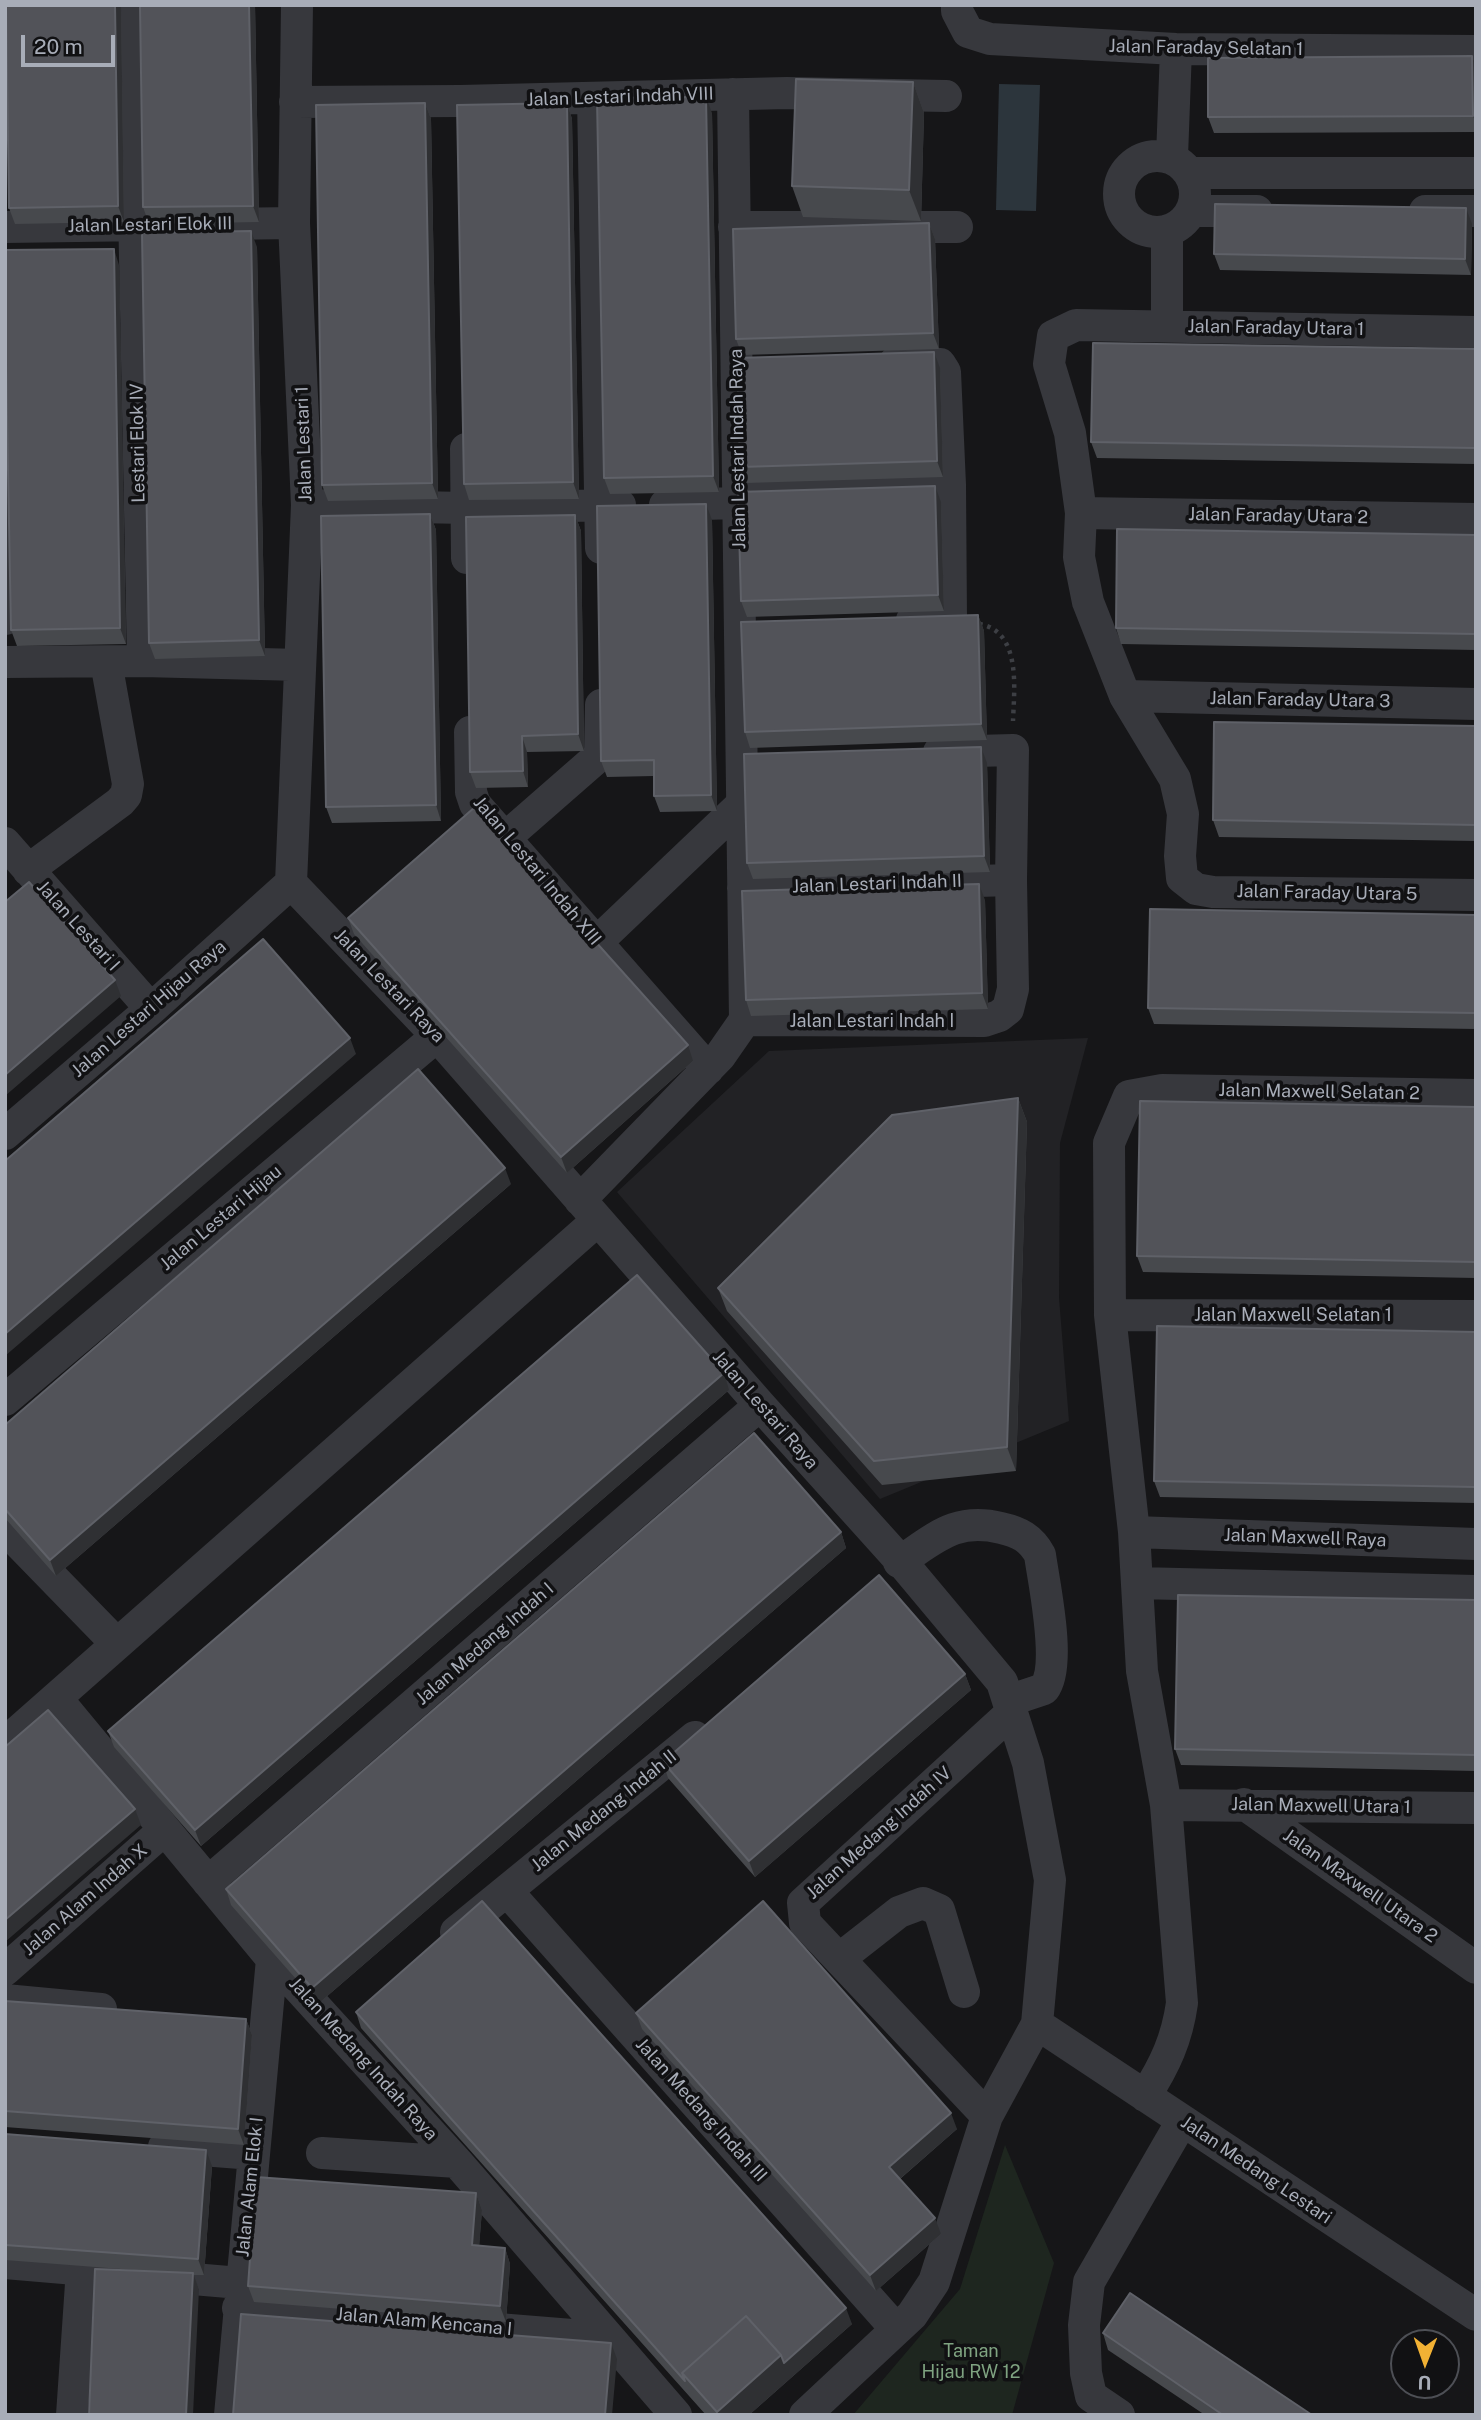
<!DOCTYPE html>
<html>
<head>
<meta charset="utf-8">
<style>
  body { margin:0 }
  #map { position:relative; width:1481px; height:2420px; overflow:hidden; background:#161618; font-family:"Public Sans",sans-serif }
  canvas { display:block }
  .frame { position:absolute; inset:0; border:7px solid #a8adb8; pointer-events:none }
  .north { position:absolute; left:1390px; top:2329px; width:70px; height:70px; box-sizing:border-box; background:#111113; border:2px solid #4d4f55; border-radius:50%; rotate:181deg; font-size:19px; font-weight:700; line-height:28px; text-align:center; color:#a8adb8 }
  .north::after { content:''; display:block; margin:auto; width:24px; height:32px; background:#f2b134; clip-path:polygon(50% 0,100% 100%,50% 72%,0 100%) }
  .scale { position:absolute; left:21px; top:35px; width:94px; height:32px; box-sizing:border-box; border:4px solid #a8adb8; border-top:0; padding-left:9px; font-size:21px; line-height:24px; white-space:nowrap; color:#a8adb8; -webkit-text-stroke:5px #111113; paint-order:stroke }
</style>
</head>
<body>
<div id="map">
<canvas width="1481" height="2420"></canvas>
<div class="frame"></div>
<div class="north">U</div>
<div class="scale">20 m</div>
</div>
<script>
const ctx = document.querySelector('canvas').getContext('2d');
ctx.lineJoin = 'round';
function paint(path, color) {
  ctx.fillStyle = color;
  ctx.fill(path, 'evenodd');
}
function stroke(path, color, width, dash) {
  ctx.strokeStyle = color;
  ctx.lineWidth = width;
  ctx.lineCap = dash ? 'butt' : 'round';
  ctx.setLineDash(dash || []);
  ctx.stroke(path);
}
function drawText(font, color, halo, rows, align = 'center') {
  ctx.font = font + ' "Public Sans",sans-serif';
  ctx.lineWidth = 7;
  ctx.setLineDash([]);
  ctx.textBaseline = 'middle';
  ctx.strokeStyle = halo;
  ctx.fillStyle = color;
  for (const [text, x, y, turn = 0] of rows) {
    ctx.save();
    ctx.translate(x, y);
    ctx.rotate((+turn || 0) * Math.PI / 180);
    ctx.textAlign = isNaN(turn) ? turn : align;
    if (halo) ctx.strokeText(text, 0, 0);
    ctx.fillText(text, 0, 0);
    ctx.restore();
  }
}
const built = new Path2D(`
  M1088,1038L1060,1143L1059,1298L1069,1421L880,1499L617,1192L769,1051Z`);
const green = new Path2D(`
  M1005,2145L1054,2263L1012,2415H853L960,2289Z`);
const water = new Path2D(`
  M999,84L1040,85L1036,211L996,210Z`);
const path = new Path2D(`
  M979,624C1022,631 1014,690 1013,721`);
const street = new Path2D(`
  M130,5L143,661
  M957,5V11L968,32L990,39L1176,49L1476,51
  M593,98L601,548
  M295,102L460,101L787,93L946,96
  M1119 194a38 38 0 1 1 76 0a38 38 0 1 1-76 0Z
  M1172,157L1176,49
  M1190,173H1476
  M1193,211H1257
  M1425,211H1476
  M5,227L294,223
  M734,227H957
  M5,314L7,381L5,619
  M1167,325V232
  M1476,332L1076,325L1053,336L1049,364L1070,433L1081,513L1079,557L1088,602L1125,696L1175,779L1183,814L1180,856L1182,878L1196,889L1213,892L1476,895
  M895,362L940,364L945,372L950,485L951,619L912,620
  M466,449L467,558
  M738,489L950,485
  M307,505L467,508L620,505
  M665,505L739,503
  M1081,513L1476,519
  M5,662L143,661L300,665
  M1125,696L1476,704
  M470,732L471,792L475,804L708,1069
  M505,838L600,755L601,705
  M5,843L151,1009
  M28,870L120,802L126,795L128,784L106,662
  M291,883L437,1036L760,1405L905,1566L1002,1682L1028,1763L1050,1880L1037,2024L987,2116L934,2282L912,2315L805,2415
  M291,883L307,505L294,223L297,5
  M743,888L1011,880
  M597,942L742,804
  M745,1020L984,1021L999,1016L1008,1009L1013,989L1011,880L1013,750L939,752
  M5,1134L151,1009L291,883
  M580,1200L720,1056L745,1020L733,94
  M1110,1315L1476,1316
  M5,1400L437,1036
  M5,1529L117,1644
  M1134,1532L1476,1544
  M899,1562C936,1538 955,1517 1001,1528C1019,1532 1031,1538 1040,1555C1044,1584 1062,1666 1044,1689L1008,1701
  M1137,1583L1476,1591
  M56,1698L272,1959L457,2162L676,2415
  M5,1743L598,1220
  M1244,1804L1476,1968
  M1166,1805L1476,1808
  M208,1882L760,1405
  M507,1891L896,2329
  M456,1932L695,1737
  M839,1959L899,1912L923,1903L939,1910L964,1992
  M5,1970L164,1830
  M5,2000L101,2009
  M1037,2024L1476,2315
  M1145,2096C1165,2065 1177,2039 1182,2003L1166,1805L1142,1671L1134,1532L1110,1315L1109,1143L1129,1096L1162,1090L1476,1095
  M987,2116L805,1923L803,1903L1012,1712
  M164,2147L253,2154
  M322,2153L457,2162
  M5,2263L240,2283
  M238,2308L609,2338
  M72,2415L82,2269
  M230,2415L272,1959
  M1119,2415L1091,2396L1086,2373L1084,2325L1089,2282L1182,2121`);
const wall = new Path2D(`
  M121,5L124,222L15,224L9,208Z
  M140,5H255L259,222L149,224L143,207Z
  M791,5H918V7Z
  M1472,56L1476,65V132L1214,133L1208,117Z
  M913,82L924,113L921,221L803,217L792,186Z
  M425,103L431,119L438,499L328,501L322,485Z
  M567,103L572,119L579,499L469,500L464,484Z
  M712,113L719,492L610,494L604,478Z
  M929,223L935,239L939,349L742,355L736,339Z
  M1472,224L1471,275L1220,270L1214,254Z
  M257,247L265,656L155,659L149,643Z
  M119,265L126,644L17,646L11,630Z
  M1476,349V464L1097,458L1091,442Z
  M940,368L943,477L746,483L740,467Z
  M941,502L944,611L747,617L741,601Z
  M430,514L436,530L441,821L332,823L326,807Z
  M575,515L581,531L584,751L527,752L528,787L476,788L470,772Z
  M712,520L717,811L660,812L654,796V776L607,777L601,761Z
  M1476,535V650L1121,644L1116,628Z
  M978,615L984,631L987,740L750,748L745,732Z
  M1476,726V841L1219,837L1213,820Z
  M987,763L990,872L753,879L747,863Z
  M985,900L988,1009L751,1016L746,1000Z
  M1476,915V1029L1154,1024L1148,1008Z
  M348,918L693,1061L567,1173L354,934Z
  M1018,1098L1027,1122L1016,1471L882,1485L727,1311L718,1288Z
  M1476,1107V1278L1143,1272L1137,1256Z
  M511,1184L56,1576L5,1518V1425Z
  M1476,1332V1503L1160,1497L1154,1481Z
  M729,1390L201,1846L114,1747L108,1731Z
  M841,1532L846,1548L318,2004L231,1905L226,1889Z
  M1476,1600V1771L1181,1765L1175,1749Z
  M965,1674L971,1690L755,1877L668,1778L663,1762Z
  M5,2001L246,2019L252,2035L244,2145L5,2127Z
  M356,2012L852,2324L749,2415H706L361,2028Z
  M636,2013L957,2129L900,2179L941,2234L876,2291L642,2029Z
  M5,2134L212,2166L204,2275H193L199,2289L147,2271L5,2260Z
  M476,2193L482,2210L479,2246L505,2248L510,2264L506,2322L254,2302L248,2286Z
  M1103,2333L1312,2415H1205L1108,2350Z`);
const shadedWall = new Path2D(`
  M115,5H121L124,222L118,206Z
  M249,5H255L259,222L253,206Z
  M1472,56L1476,65V123L1473,116Z
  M913,82L924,113L921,221L909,190Z
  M706,97L712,113L719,492L713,476Z
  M425,103L431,119L438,499L432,483Z
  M567,103L572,119L579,499L573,482Z
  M1466,208L1472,224L1471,275L1465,259Z
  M929,223L935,239L939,349L933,333Z
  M251,231L257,247L265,656L259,640Z
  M114,249L119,265L126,644L120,628Z
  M934,352L940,368L943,477L937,461Z
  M935,486L941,502L944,611L938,595Z
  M706,504L712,520L717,811L711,795Z
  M430,514L436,530L441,821L436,805Z
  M575,515L581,531L584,751L578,734Z
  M978,615L984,631L987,740L981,724Z
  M522,736L527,752L528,787L523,771Z
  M981,747L987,763L990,872L984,856Z
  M979,884L985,900L988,1009L982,993Z
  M115,980L121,996L5,1096V1075Z
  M350,1038L356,1054L5,1356V1334Z
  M688,1045L693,1061L567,1173L561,1157Z
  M1018,1098L1027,1122L1016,1471L1007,1447Z
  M505,1168L511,1184L56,1576L50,1560Z
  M724,1373L729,1390L201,1846L195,1830Z
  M841,1532L846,1548L318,2004L312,1988Z
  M965,1674L971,1690L755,1877L749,1861Z
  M135,1809L141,1825L5,1942V1920Z
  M246,2019L252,2035L244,2145L238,2129Z
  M951,2113L957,2129L895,2183L889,2167Z
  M206,2150L212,2166L204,2275L198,2259Z
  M476,2193L482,2210L478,2261L472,2245Z
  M935,2218L941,2234L876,2291L870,2275Z
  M505,2248L510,2264L506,2322L500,2306Z
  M193,2273L199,2289L193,2415H186Z
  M846,2308L852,2324L749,2415H717V2412L781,2355Z
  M611,2343L617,2359L612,2415H605Z`);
const building = new Path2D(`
  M6,5H115L118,206L9,208Z
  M140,5H249L253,206L143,207Z
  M1472,56L1473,116L1208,117V58Z
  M796,79L913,82L909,190L792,186Z
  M706,97L713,476L604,478L597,98Z
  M425,103L432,483L322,485L316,105Z
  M567,103L573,482L464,484L457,105Z
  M1215,204L1466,208L1465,259L1214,254Z
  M929,223L933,333L736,339L733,229Z
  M251,231L259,640L149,643L142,233Z
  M114,249L120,628L11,630L5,310V250Z
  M1093,343L1476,349V448L1091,442Z
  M934,352L937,461L740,467L737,358Z
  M935,486L938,595L741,601L738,492Z
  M706,504L711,795L654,796V760L601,761L597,506Z
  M430,514L436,805L326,807L321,516Z
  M575,515L578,734L522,736L523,771L470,772L466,517Z
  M1117,529L1476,535V634L1116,628Z
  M978,615L981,724L745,732L741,622Z
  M1214,722L1476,726V825L1213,820Z
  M981,747L984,856L747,863L744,754Z
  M475,807L688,1045L561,1157L348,918Z
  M29,882L115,980L5,1075V902Z
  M979,884L982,993L746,1000L742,891Z
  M1150,909L1476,915V1013L1148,1008Z
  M263,939L350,1038L5,1334V1161Z
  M418,1069L505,1168L50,1560L5,1509V1425Z
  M1018,1098L1007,1447L874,1461L718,1288L892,1115Z
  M1140,1101L1476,1107V1262L1137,1256Z
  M637,1275L724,1373L195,1830L108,1731Z
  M1157,1326L1476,1332V1487L1154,1481Z
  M754,1433L841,1532L312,1988L226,1889Z
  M879,1575L965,1674L749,1861L663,1762Z
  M1178,1595L1476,1600V1755L1175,1749Z
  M48,1710L135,1809L5,1920V1747Z
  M482,1901L846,2308L784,2363L781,2355L746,2316L682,2373L685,2381L356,2012Z
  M763,1901L951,2113L889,2167L935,2218L870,2275L636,2013Z
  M5,2001L246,2019L238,2129L5,2111Z
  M5,2134L206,2150L198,2259L5,2245Z
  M256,2177L476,2193L472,2245L505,2248L500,2306L248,2286Z
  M95,2269L193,2273L186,2415H89Z
  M1130,2293L1312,2415H1223L1103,2333Z
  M241,2314L611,2343L605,2415H233Z
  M746,2316L781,2355L717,2412L682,2373Z`);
const streetNames = [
  ["Jalan Faraday Selatan 1",1206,48,1],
  ["Jalan Lestari Indah VIII",620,97,-2],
  ["Jalan Lestari Elok III",150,225,-1],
  ["Jalan Faraday Utara 1",1276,328,1],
  ["Lestari Elok IV",138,443,-91],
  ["Jalan Lestari 1",304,444,-92],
  ["Jalan Lestari Indah Raya",738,449,-91],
  ["Jalan Faraday Utara 2",1278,516,1],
  ["Jalan Faraday Utara 3",1300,700,1],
  ["Jalan Lestari Indah XIII",537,871,50],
  ["Jalan Lestari Indah II",877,884,-2],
  ["Jalan Faraday Utara 5",1327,893,1],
  ["Jalan Lestari I",78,926,48],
  ["Jalan Lestari Raya",389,986,46],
  ["Jalan Lestari Hijau Raya",149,1009,-41],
  ["Jalan Lestari Indah I",872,1021],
  ["Jalan Maxwell Selatan 2",1319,1092,1],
  ["Jalan Lestari Hijau",221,1218,-40],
  ["Jalan Maxwell Selatan 1",1293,1315],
  ["Jalan Lestari Raya",765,1410,49],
  ["Jalan Maxwell Raya",1305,1538,2],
  ["Jalan Medang Indah I",485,1644,-41],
  ["Jalan Maxwell Utara 1",1321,1806,1],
  ["Jalan Medang Indah II",604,1811,-39],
  ["Jalan Medang Indah IV",879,1833,-42],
  ["Jalan Maxwell Utara 2",1360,1886,35],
  ["Jalan Alam Indah X",85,1900,-41],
  ["Jalan Medang Indah Raya",363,2059,48],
  ["Jalan Medang Indah III",701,2110,48],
  ["Jalan Medang Lestari",1256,2170,34],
  ["Jalan Alam Elok I",250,2187,-84],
  ["Jalan Alam Kencana I",424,2322,5]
];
const parkNames = [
  ["Taman",971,2351],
  ["Hijau RW 12",971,2372]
];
paint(built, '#222225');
paint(green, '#1e261f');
paint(water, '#2c353c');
stroke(path, '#3d3f44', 4.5, [3.5, 5]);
stroke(street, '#37383d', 32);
paint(wall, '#47494d');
paint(shadedWall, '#2f3033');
paint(building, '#525359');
stroke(building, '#5f6168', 2);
drawText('18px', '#a8adb8', '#111113', streetNames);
drawText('18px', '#7fa381', '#111113', parkNames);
</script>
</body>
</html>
